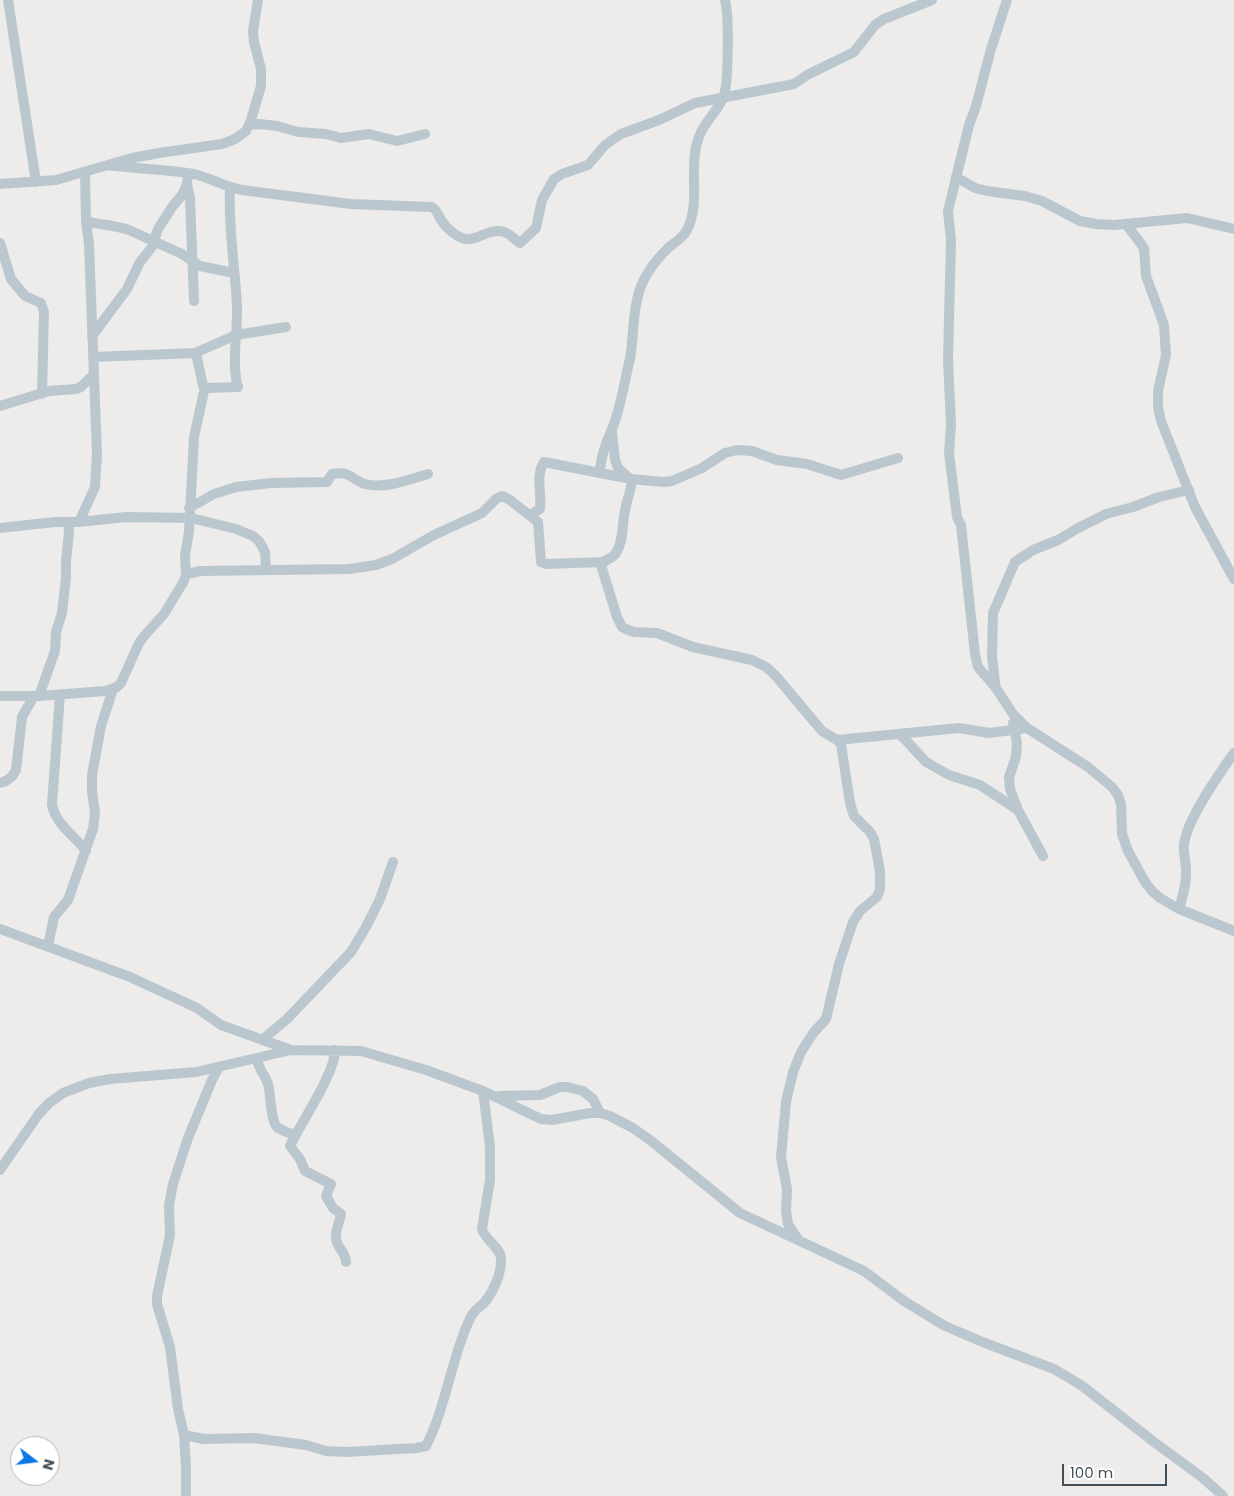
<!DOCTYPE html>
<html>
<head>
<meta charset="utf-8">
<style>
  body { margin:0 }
  #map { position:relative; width:1234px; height:1496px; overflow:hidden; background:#eeebeb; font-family:Poppins,sans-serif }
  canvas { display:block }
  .north { position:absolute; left:10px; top:1436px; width:50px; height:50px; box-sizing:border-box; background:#fff; border:1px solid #b4b9bd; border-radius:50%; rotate:105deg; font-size:14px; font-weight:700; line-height:20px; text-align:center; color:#43505a }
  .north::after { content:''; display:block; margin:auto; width:18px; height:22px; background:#0c76e7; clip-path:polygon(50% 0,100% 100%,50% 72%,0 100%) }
  .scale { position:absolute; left:1062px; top:1464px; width:105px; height:22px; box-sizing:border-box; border:2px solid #43505a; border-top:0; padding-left:6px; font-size:15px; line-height:18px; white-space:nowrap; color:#43505a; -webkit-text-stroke:4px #fff; paint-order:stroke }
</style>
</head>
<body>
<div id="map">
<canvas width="1234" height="1496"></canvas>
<div class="north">N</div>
<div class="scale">100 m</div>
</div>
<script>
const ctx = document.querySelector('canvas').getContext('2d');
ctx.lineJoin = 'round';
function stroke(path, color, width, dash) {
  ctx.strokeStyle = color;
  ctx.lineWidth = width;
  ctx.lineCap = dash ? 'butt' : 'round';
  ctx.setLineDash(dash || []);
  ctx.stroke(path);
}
const minor = new Path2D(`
  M8,0L36,182
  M249,125L259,124L277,126L298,132L326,134L341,138L369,134L397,141L425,134
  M108,165C137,169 165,169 194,174C211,178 225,187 242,190L351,204L432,207C437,210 438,215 441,220C446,227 454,235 462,238C474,244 489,227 504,232C511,234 514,240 520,243L536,228L542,200L554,179L562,174L588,165L605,145L621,134L659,120L695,103L794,84L807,75L854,52L875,25L884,19L932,0
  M956,177L975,188L987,191L1025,196L1042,201L1080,221L1096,224L1114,225L1187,218L1234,229
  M0,184L56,180L132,158L159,153L222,144L235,139L246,131L251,120L261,86V69L254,42L253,31L258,0
  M187,184L190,198L194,301
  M86,221C100,225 115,225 129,230L182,254L200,266L234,273
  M1126,224L1144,248L1146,276L1164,325L1166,355L1158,391V407L1161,421L1195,507L1234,579
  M0,243L11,279L25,296L41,303L44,312L42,394
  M92,336L127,289L140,262L152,247L158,229L172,207L182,195L187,184L188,173
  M196,353L203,386L209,388L238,387C231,365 238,330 237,306C235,267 228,227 230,187
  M93,357L195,353L236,335L286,327
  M0,406L49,391L76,389L81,387L94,374
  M612,432L615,460L618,468L628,477
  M599,473C601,464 602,455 605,447C608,437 613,428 616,418C622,399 625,379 630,359C634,337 632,314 639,292C644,275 656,260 668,248C675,242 683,238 687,230C700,204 690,175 696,147C701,123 714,117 723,98C729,85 729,15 725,0
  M631,479L664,482L672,481L702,468L725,453L737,450L752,451L777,460L807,464L841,475L898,458
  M1189,490L1159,497L1133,507L1106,514L1078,528L1058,540L1033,550L1015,562L993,613L992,656L995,683L996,688L1013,714L1027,728L1088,767L1112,787L1118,795L1121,804L1122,834L1128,851L1145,882L1152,891L1160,898L1179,909L1234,931
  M189,508L214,494L236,487L271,483L327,482L332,474C352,470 352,481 365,484C385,489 408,480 428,474
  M530,515L540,509C542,493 535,476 544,462L631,479L632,482C630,494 625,505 624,517C622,529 623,542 616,553C612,559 605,559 601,565L617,617L622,627L626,629L634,632L657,633L693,647L752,660L766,667L775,675L822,731L837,740L841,744L850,803L854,816L870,832L874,839L880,871V889L877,897L860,911L853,922L839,964L826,1019L814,1032L801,1052L793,1072L786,1102L781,1157L787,1189L786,1211L788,1224L798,1239
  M79,522L95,487L97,455L89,244L86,221L85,172
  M0,528L55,522H79L126,517L191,518L236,529L253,536L259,541L265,552L266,570
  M186,574L201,571L349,569L376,565L392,559L434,535L482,513L496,499L502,496L510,500L538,522L541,562L547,564L603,562
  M996,688L978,667L975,654L961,525L957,517L949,453L951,425L948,359L951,240L948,211L969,125L976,106L991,49L1007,0
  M60,695L52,804C55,824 74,835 86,851
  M0,696H39L105,691L117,687L121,683L139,643L145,635L164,614L184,581L186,574L185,555L189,532L194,437L205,387
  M39,696L55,651L56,632L62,613L66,577V561L69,532L68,522
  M1013,723L1017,743L1016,757L1009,777L1010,789L1018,810
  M901,735L926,762L949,775L980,785L1018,810L1043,856
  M837,740L959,728L989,733L1027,728
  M0,783C8,781 13,777 16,770L22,717L34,696
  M1179,909C1182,898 1186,887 1186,875C1187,865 1183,854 1184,844C1187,819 1219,774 1234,753
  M0,929L130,977L197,1008L221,1025L291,1050
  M48,946L54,917L68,900L93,829L95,813L92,791V775L101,726L113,689
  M262,1040L287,1019L351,952L366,927L380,899L393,862
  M335,1050C335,1074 301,1122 290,1146L300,1159L305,1171L331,1184L326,1196L333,1208L341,1214C340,1223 335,1227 336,1239C337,1248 346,1252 346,1262
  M257,1059C259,1071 265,1074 268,1084C271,1094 270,1119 277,1127C281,1131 290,1133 295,1135
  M499,1096L540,1095L560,1087H567L583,1091L593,1099L600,1113
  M0,1170L38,1115L49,1103L63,1093L89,1083L110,1079L196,1072L291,1050L361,1051L426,1070L483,1091L541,1119L552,1120L590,1113H600L610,1116L633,1128L650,1140L740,1213L864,1271L904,1301L945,1326L985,1343L1054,1369L1081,1385L1154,1442L1203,1478L1223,1496
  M184,1435L204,1439L254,1438L306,1445L326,1451L346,1452L416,1448L426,1446C442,1415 448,1380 459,1347C463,1336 466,1325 472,1315C475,1310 479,1307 483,1304C493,1293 502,1273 501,1258C500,1247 485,1240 482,1229L490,1180V1147L483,1091
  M186,1496V1467L184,1435L178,1409L170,1347L157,1304V1296L170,1235L169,1205L173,1184L188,1138L212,1080L219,1067`);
stroke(minor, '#bbc7cf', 10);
</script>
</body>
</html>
